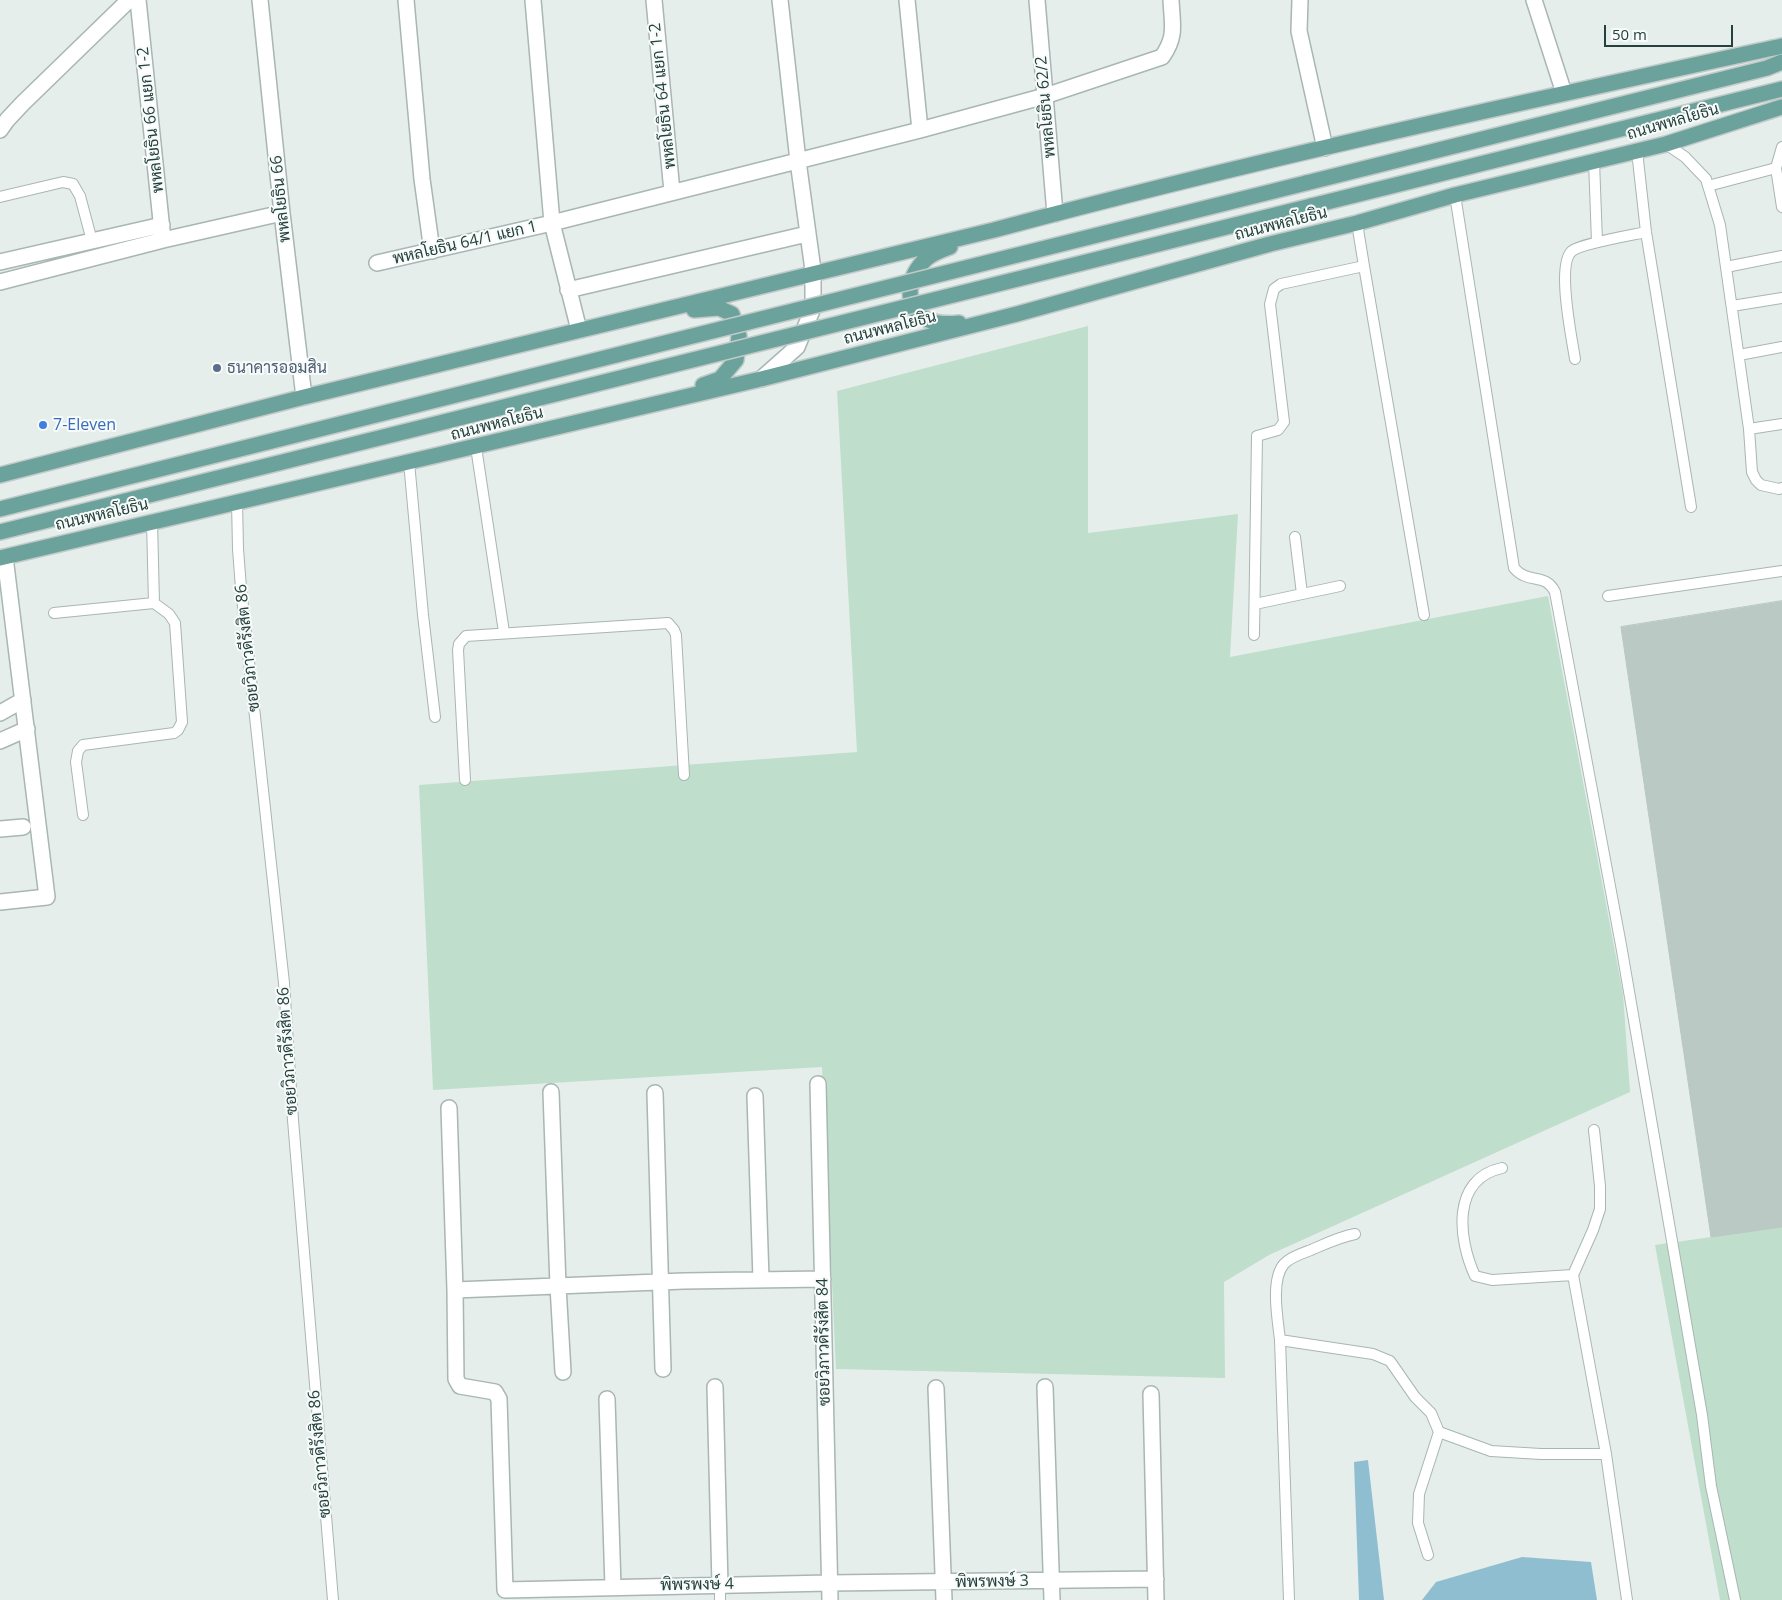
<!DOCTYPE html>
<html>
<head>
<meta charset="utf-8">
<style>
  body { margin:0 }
  #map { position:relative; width:1782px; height:1600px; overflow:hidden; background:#e6eeec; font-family:"Open Sans",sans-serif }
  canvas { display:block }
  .scale { position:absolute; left:1604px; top:25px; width:129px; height:22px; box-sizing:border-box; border:2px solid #25403d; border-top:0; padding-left:6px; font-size:15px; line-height:18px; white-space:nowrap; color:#25403d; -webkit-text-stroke:4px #f7fbf9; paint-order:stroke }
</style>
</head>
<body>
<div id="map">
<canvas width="1782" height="1600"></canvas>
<div class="scale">50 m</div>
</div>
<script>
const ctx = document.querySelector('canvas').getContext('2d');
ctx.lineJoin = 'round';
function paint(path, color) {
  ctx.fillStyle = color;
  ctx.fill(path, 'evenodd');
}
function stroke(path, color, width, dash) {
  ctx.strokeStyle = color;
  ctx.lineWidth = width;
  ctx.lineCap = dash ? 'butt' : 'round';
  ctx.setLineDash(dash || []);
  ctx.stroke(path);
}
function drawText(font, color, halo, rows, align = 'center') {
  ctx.font = font + ' "Open Sans",Sarabun,sans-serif';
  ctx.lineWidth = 4;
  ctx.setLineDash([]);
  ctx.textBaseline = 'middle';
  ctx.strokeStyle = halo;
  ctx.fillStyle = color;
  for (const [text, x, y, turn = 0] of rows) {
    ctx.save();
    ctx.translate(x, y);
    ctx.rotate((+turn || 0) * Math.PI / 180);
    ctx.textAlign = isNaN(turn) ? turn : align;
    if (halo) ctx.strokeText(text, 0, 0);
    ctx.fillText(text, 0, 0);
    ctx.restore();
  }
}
const green = new Path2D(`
  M1088,326V533L1238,514L1230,657L1548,596L1623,994L1630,1092L1269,1255L1224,1282L1225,1378L836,1369L822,1067L433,1090L419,785L857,752L837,391Z
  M1782,1227V1600H1720L1655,1245Z`);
const water = new Path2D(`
  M1368,1460L1384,1600H1359L1354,1462Z
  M1522,1557L1591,1562L1597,1600H1422L1436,1582Z`);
const building = new Path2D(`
  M1782,601V1227L1711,1237L1621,627Z`);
const service = new Path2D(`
  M1666,144L1685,157L1706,179L1720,225L1749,429L1752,472L1756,480L1761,485L1779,489L1782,488
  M1782,147L1776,168L1782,207
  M1637,151L1646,232L1691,507
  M1594,161L1597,242
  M1708,186L1776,168
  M1455,195L1514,568C1529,585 1545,572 1555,592L1621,945L1702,1415L1711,1486L1735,1600
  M0,197L63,182L73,184L80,196L92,241
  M1364,266L1424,615
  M1726,267L1782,256
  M1732,306L1782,298
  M1739,355L1782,347
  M1575,359C1572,339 1556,264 1572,251C1580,244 1632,235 1646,232
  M1749,429L1782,424
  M476,447L504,632
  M409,462L423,615L435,717
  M237,502L238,549L241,588L284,983L293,1120L333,1600
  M1295,537L1302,594
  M1608,596L1782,571
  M1255,604L1340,586
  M54,613L154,603
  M1254,635L1257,436L1278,430L1284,422L1270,304L1274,289L1281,284L1364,266L1357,223
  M465,780L458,650L459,644L466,636L668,623L674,630L676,635L684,775
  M83,815L76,762L78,751L83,745L174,733L178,730L182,722L175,623L169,614L154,603L152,521
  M1594,1130L1600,1186V1209L1593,1230L1573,1275L1606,1454L1627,1600
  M1502,1168C1451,1179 1458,1239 1475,1276L1492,1280L1573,1275
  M1280,1340L1373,1354L1390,1361L1415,1397L1431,1413L1439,1432
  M1428,1555L1418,1523L1419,1494L1439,1432L1491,1451L1541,1454H1606
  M720,1585V1600
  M1289,1600L1280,1340C1278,1321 1270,1280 1284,1264C1290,1257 1303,1253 1311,1250C1325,1244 1339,1237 1355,1234`);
const minor = new Path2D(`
  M138,0L163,240
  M260,0L282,213L304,397
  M406,0L422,179L432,251
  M533,0L552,223L579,330
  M654,0L672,192
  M907,0L920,130
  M1037,0L1055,214
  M1300,0L1299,31L1325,148
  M1534,0L1564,93
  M0,130L7,120L23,103L129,0
  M0,262L162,225
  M377,263L552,223L920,130L1045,96L1162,57C1177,36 1172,24 1171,0
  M0,282L163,240L282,213
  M568,290L807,234
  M761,379L797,347L813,308V270L798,161L780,0
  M0,713L23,700
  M0,741L27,729
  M0,829L23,827
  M0,902L47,897L5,557
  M818,1084L830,1600
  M551,1092L558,1286L563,1372
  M655,1093L663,1369
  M755,1096L761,1279
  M449,1108L455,1290L456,1379L460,1386L495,1392L499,1399L505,1590L829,1583L1156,1579
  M455,1290L684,1281L823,1279
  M715,1387L720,1585
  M1045,1387L1052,1600
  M936,1388L944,1600
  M1151,1394L1156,1600
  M607,1399L613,1587`);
const primary = new Path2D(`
  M1306,183L1767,68L1782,62
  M1311,206L1782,89
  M950,247C942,250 933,253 926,259C907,275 902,308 928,320C937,324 949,324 959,323
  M694,310L719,308L732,314L739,336L736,360L720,379L703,385
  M0,475L304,397L994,230C1254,160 1519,103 1782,46
  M0,509L344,423
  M0,532L347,446
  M0,558L761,379L1017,314L1270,244L1357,223L1455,195L1666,144L1782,107`);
const primaryBridge = new Path2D(`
  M344,423L1306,183
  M347,446L1311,206`);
const markers = [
  [217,368,5,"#5c6f8a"],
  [43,425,5,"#3f7fe0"]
];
const streetNames = [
  ["พหลโยธิน 64 แยก 1-2",663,96,-96],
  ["พหลโยธิน 62/2",1046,107,-95],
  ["พหลโยธิน 66 แยก 1-2",151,120,-96],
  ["ถนนพหลโยธิน",1673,122,-16],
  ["พหลโยธิน 66",281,199,-96],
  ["ถนนพหลโยธิน",1281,224,-14],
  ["พหลโยธิน 64/1 แยก 1",465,243,-13],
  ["ถนนพหลโยธิน",890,328,-14],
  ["ถนนพหลโยธิน",497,424,-14],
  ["ถนนพหลโยธิน",102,515,-13],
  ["ซอยวิภาวดีรังสิต 86",248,648,-96],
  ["ซอยวิภาวดีรังสิต 86",288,1051,-94],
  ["ซอยวิภาวดีรังสิต 84",824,1342,-91],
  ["ซอยวิภาวดีรังสิต 86",320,1454,-95],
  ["พิพรพงษ์ 3",992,1582,-1],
  ["พิพรพงษ์ 4",697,1585,-1]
];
const serviceNames = [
  ["ธนาคารออมสิน",227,368]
];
const shopNames = [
  ["7-Eleven",53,425]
];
paint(green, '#c0decc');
paint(water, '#90bed1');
paint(building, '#bbc9c5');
stroke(building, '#b8c8c4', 1);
stroke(service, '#a8b6b4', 12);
stroke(minor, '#a8b6b4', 18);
stroke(primary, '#c2cac9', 18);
stroke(service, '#fff', 10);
stroke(minor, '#fff', 15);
stroke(primary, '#6ca29c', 15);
stroke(primaryBridge, '#c2cac9', 18, []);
stroke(primaryBridge, '#6ca29c', 15);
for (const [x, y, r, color] of markers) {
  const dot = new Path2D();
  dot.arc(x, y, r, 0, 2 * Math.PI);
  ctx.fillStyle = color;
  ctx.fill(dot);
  stroke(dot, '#f7fbf9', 2);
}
drawText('16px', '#25403d', '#f7fbf9', streetNames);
drawText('16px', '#4e5e75', '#f7fbf9', serviceNames, 'left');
drawText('16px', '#366cbe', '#f7fbf9', shopNames, 'left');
</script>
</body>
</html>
